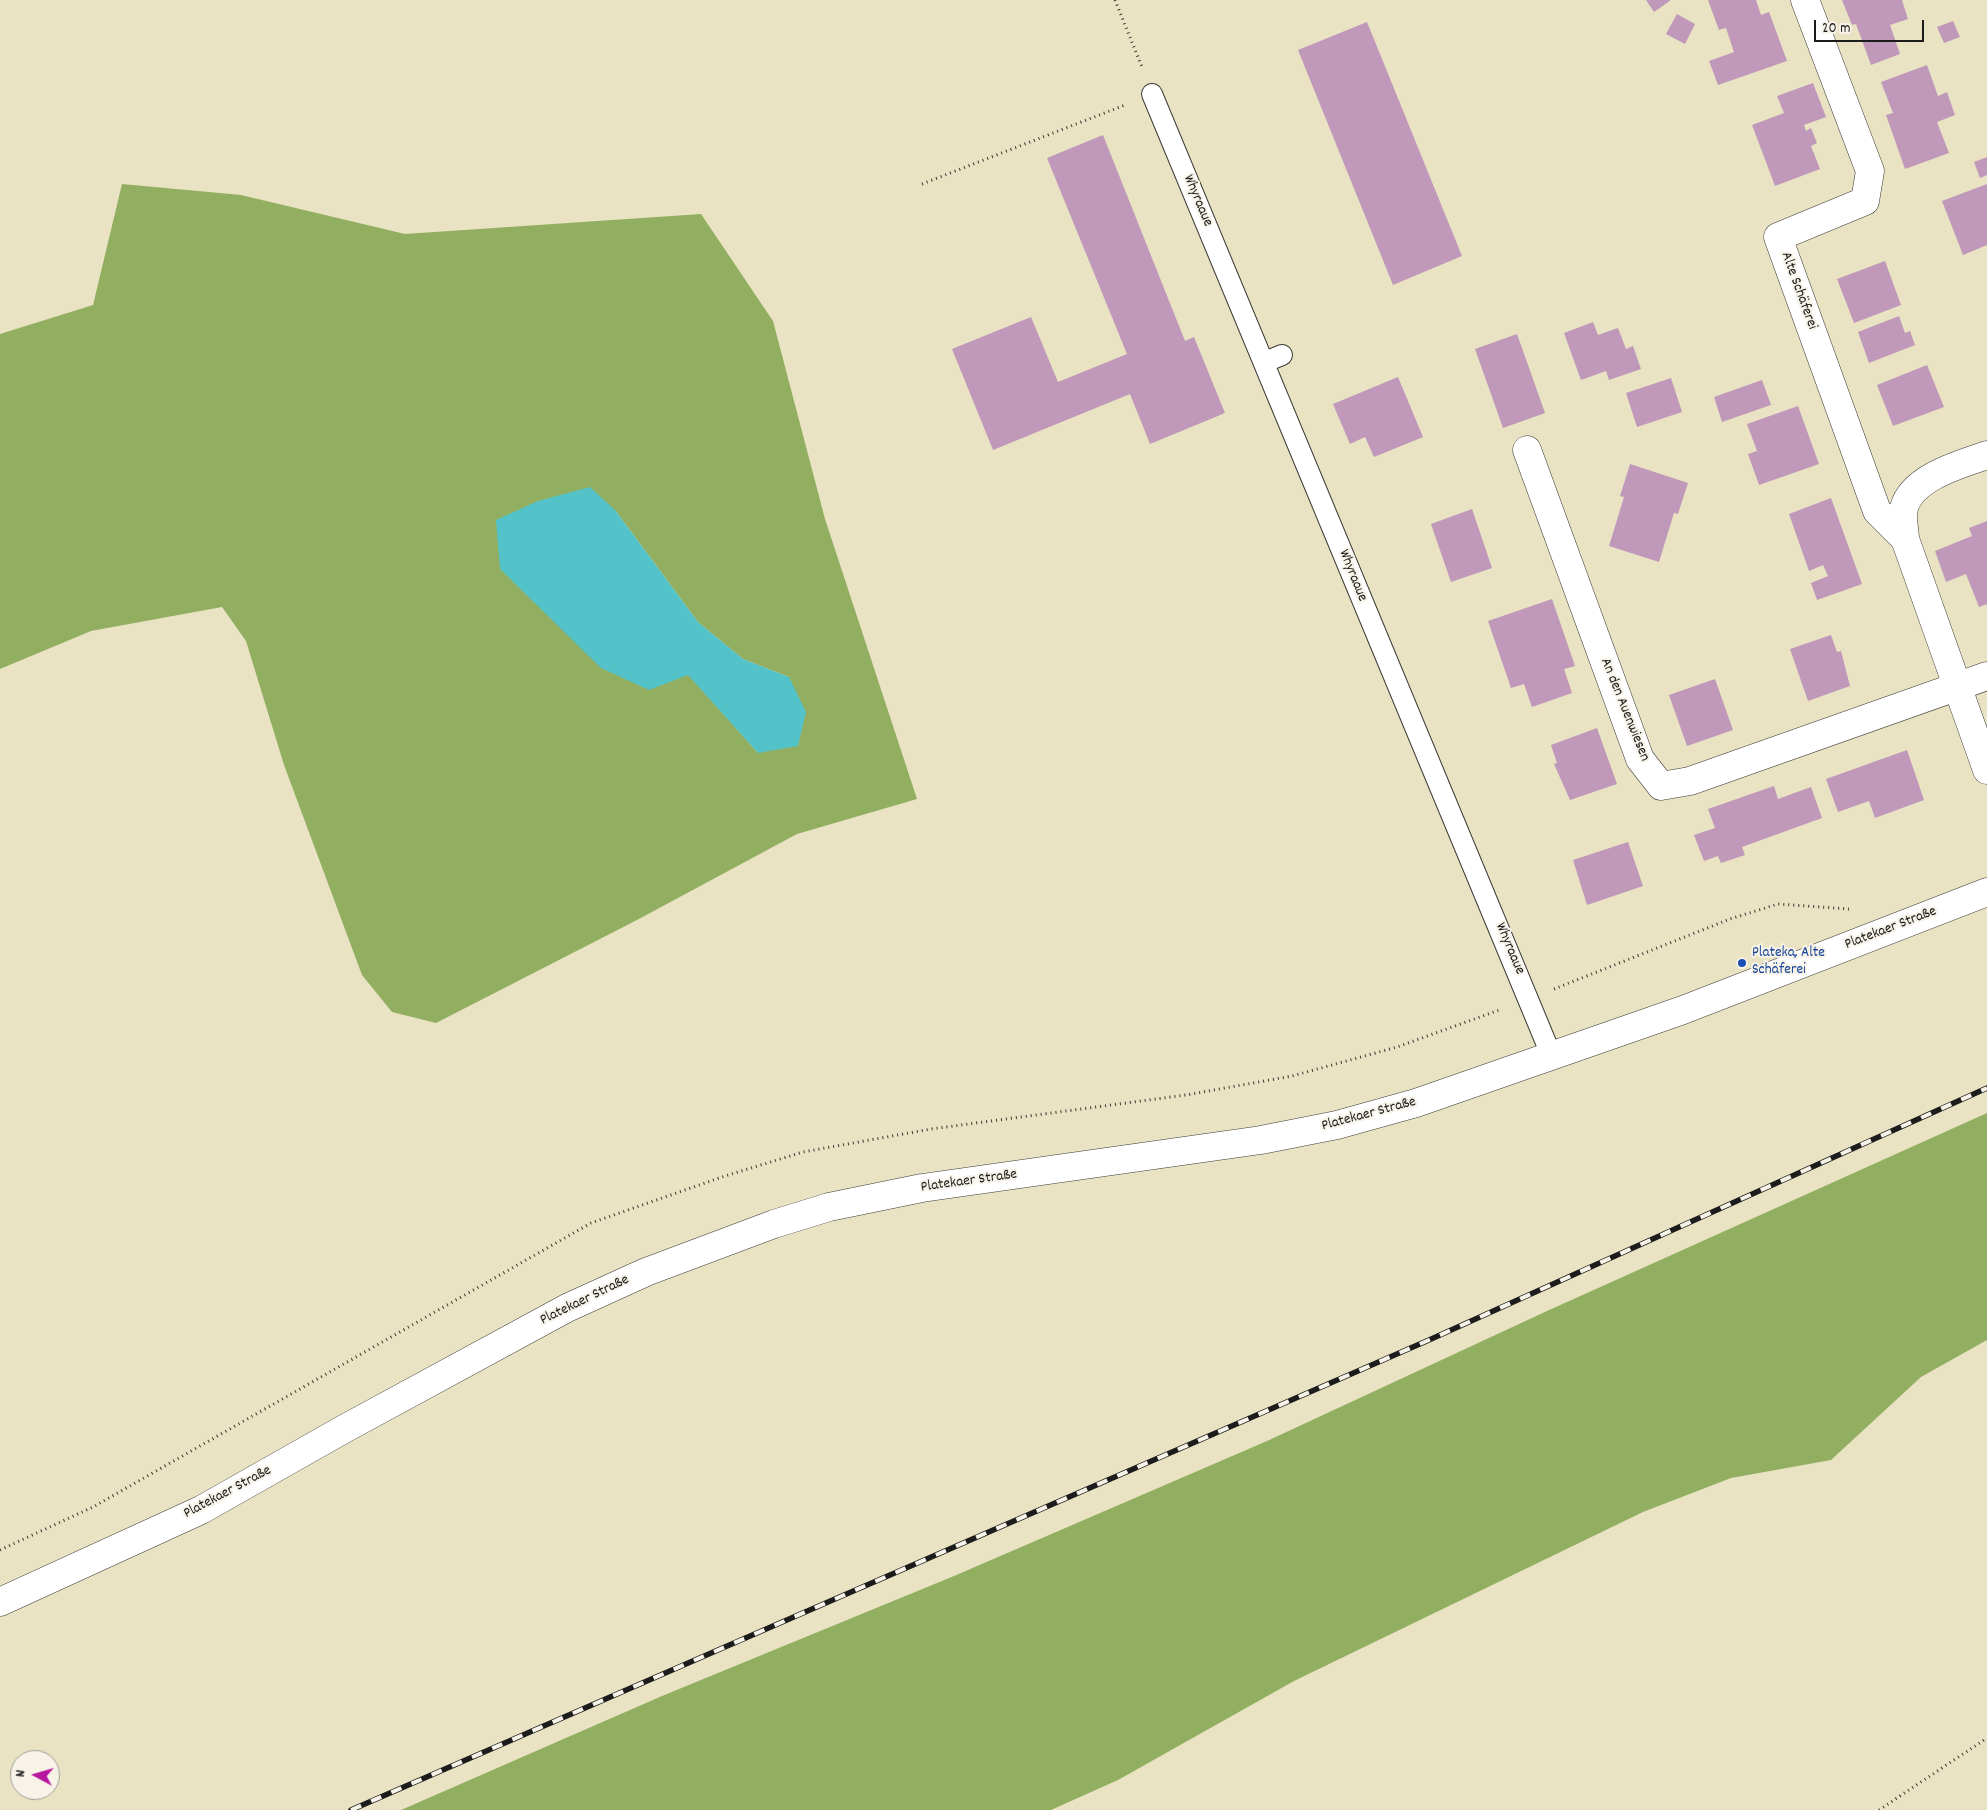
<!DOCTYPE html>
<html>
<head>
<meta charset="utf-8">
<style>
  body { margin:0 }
  #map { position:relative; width:1987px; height:1810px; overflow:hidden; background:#e9e3c3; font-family:Dekko,sans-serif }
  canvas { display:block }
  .north { position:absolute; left:10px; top:1750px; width:50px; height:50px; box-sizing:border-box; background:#f7f3e8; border:1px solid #9f9d96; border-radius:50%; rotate:276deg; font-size:14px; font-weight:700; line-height:20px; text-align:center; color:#1c1c1c }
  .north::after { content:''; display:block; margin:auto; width:18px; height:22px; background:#b5179e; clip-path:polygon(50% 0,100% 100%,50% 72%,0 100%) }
  .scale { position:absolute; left:1814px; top:20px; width:110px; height:22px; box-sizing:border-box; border:2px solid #1c1c1c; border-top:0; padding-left:6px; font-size:15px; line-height:18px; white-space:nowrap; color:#1c1c1c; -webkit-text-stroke:4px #f7f3e8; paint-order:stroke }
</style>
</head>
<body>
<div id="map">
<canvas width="1987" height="1810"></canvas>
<div class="north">N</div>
<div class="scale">20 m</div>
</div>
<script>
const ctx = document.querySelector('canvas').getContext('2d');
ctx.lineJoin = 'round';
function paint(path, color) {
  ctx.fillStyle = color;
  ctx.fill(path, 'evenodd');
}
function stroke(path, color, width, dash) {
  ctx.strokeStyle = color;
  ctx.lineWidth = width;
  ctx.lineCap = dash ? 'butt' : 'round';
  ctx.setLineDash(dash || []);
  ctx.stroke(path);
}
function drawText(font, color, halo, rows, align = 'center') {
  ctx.font = font + ' Dekko,sans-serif';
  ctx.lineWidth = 4;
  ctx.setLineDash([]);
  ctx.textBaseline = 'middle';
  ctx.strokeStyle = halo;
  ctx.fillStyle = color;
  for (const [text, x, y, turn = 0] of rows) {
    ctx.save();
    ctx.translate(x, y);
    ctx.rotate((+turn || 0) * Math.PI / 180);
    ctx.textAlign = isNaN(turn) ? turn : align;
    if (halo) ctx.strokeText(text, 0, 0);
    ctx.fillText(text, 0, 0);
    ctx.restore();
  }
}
const forest = new Path2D(`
  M122,184L241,195L405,234L701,214L773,321L825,519L917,799L797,834L637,920L436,1023L392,1012L362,975L284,765L246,641L222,607L91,631L0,669V334L93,305ZM615,510L698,622L743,659L789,677L758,753L688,674Z
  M1987,1113V1340L1921,1377L1831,1460L1731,1478L1643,1512L1294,1681L1118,1780L1051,1810H401L662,1696L954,1576L1267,1441L1547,1311Z`);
const water = new Path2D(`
  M590,487L615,510L698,622L743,659L789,677L806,712L798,746L758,753L688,675L649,690L601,668L500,569L496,520L538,501Z`);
const building = new Path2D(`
  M1646,0H1671L1654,12Z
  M1708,0H1756L1761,15L1769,12L1787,61L1718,85L1709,61L1734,52L1726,28L1719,30Z
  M1842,0H1902L1908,19L1890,25L1900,54L1871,65L1856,24L1852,25Z
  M1677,14L1695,24L1685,44L1666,34Z
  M1953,21L1960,37L1944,43L1937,27Z
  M1367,22L1462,256L1393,285L1298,50Z
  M1927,65L1938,96L1947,92L1955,115L1937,122L1949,153L1905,169L1886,115L1893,113L1881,82Z
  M1813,83L1826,117L1804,125L1806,131L1811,128L1817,143L1811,146L1820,169L1775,186L1752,125L1784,113L1777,96Z
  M1103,135L1185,341L1194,337L1225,413L1150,444L1130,394L993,450L952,349L1031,317L1058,382L1127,354L1047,158Z
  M1987,157V175L1980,178L1974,162Z
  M1987,184V245L1963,255L1942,201Z
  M1885,261L1901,305L1854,323L1837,279Z
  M1899,316L1905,333L1910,331L1915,345L1869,363L1858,332Z
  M1593,322L1598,335L1618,328L1626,349L1633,346L1641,369L1609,380L1606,371L1581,380L1564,333Z
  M1517,334L1545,413L1503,428L1475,349Z
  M1927,365L1944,407L1893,426L1877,385Z
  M1398,377L1423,437L1374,457L1365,437L1350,444L1333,404Z
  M1671,378L1682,412L1637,427L1626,393Z
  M1762,380L1771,405L1722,422L1714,397Z
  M1798,406L1819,464L1759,485L1748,454L1757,451L1747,424Z
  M1630,464L1688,483L1678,514L1674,513L1659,562L1609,546L1624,497L1620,496Z
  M1831,498L1862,584L1817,600L1811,583L1828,576L1823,565L1809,571L1789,514Z
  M1472,509L1492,568L1451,582L1431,524Z
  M1987,521V604L1979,607L1966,574L1946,582L1935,551L1972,536L1969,528Z
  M1552,599L1575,666L1564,669L1572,693L1532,707L1524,684L1511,688L1488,621Z
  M1831,635L1837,652L1841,651L1850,686L1808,701L1790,649Z
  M1715,679L1733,730L1687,746L1669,695Z
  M1597,728L1617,784L1570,800L1554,764L1557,763L1551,745Z
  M1907,750L1924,800L1875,818L1869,801L1838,812L1826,779Z
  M1774,786L1778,799L1811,787L1822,818L1742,847L1745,855L1721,863L1718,856L1704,861L1694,835L1715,828L1708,809Z
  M1628,842L1643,886L1587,905L1573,860Z`);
const path = new Path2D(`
  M1115,0L1142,67
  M922,184L1125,105
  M1554,989L1730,919L1778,904L1849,909
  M0,1550L93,1507L591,1223L722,1177L803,1152L931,1129L1186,1095L1292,1076L1397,1047L1502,1009
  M1879,1810L1987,1738`);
const lane = new Path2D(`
  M1152,94L1552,1057
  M1265,362L1282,355`);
const street = new Path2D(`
  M1805,0L1870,171L1865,201L1778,237L1877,511L1905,539
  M1527,450L1640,759L1661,786L1690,781L1987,676
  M1987,455C1961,464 1912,477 1904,508C1901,516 1905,530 1905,539L1987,770
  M0,1602L201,1510L344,1429L567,1308L646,1272L774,1224L829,1207L922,1188L1261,1140L1337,1125L1416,1103L1683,1010L1987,892`);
const rail = new Path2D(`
  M351,1810L1429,1340L1987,1088`);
const markers = [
  [1742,963,5,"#1a4fb4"]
];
const streetNames = [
  ["Whyraaue",1197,201,67],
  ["Alte Schäferei",1798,291,70],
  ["Whyraaue",1352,576,68],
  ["An den Auenwiesen",1624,710,68],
  ["Platekaer Straße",1891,929,-21],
  ["Whyraaue",1509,949,67],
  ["Platekaer Straße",1369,1115,-15],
  ["Platekaer Straße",969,1182,-8],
  ["Platekaer Straße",585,1301,-26],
  ["Platekaer Straße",228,1493,-28]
];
const transitNames = [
  ["Plateka, Alte",1752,954],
  ["Schäferei",1752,971]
];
paint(forest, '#92af61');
paint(water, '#54c2c9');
paint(building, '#bf98ba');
stroke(lane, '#3b3a35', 22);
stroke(street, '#3b3a35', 29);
stroke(path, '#3b3a35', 3, [1, 4]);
stroke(lane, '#fff', 20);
stroke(street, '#fff', 28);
stroke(rail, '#1c1c1c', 5.5);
stroke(rail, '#f7f3e8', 4, [11]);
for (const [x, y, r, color] of markers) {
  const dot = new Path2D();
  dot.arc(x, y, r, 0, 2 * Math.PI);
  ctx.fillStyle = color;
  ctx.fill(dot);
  stroke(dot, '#f7f3e8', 2);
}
drawText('15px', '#1c1c1c', '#f7f3e8', streetNames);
drawText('15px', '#164399', '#f7f3e8', transitNames, 'left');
</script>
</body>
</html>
